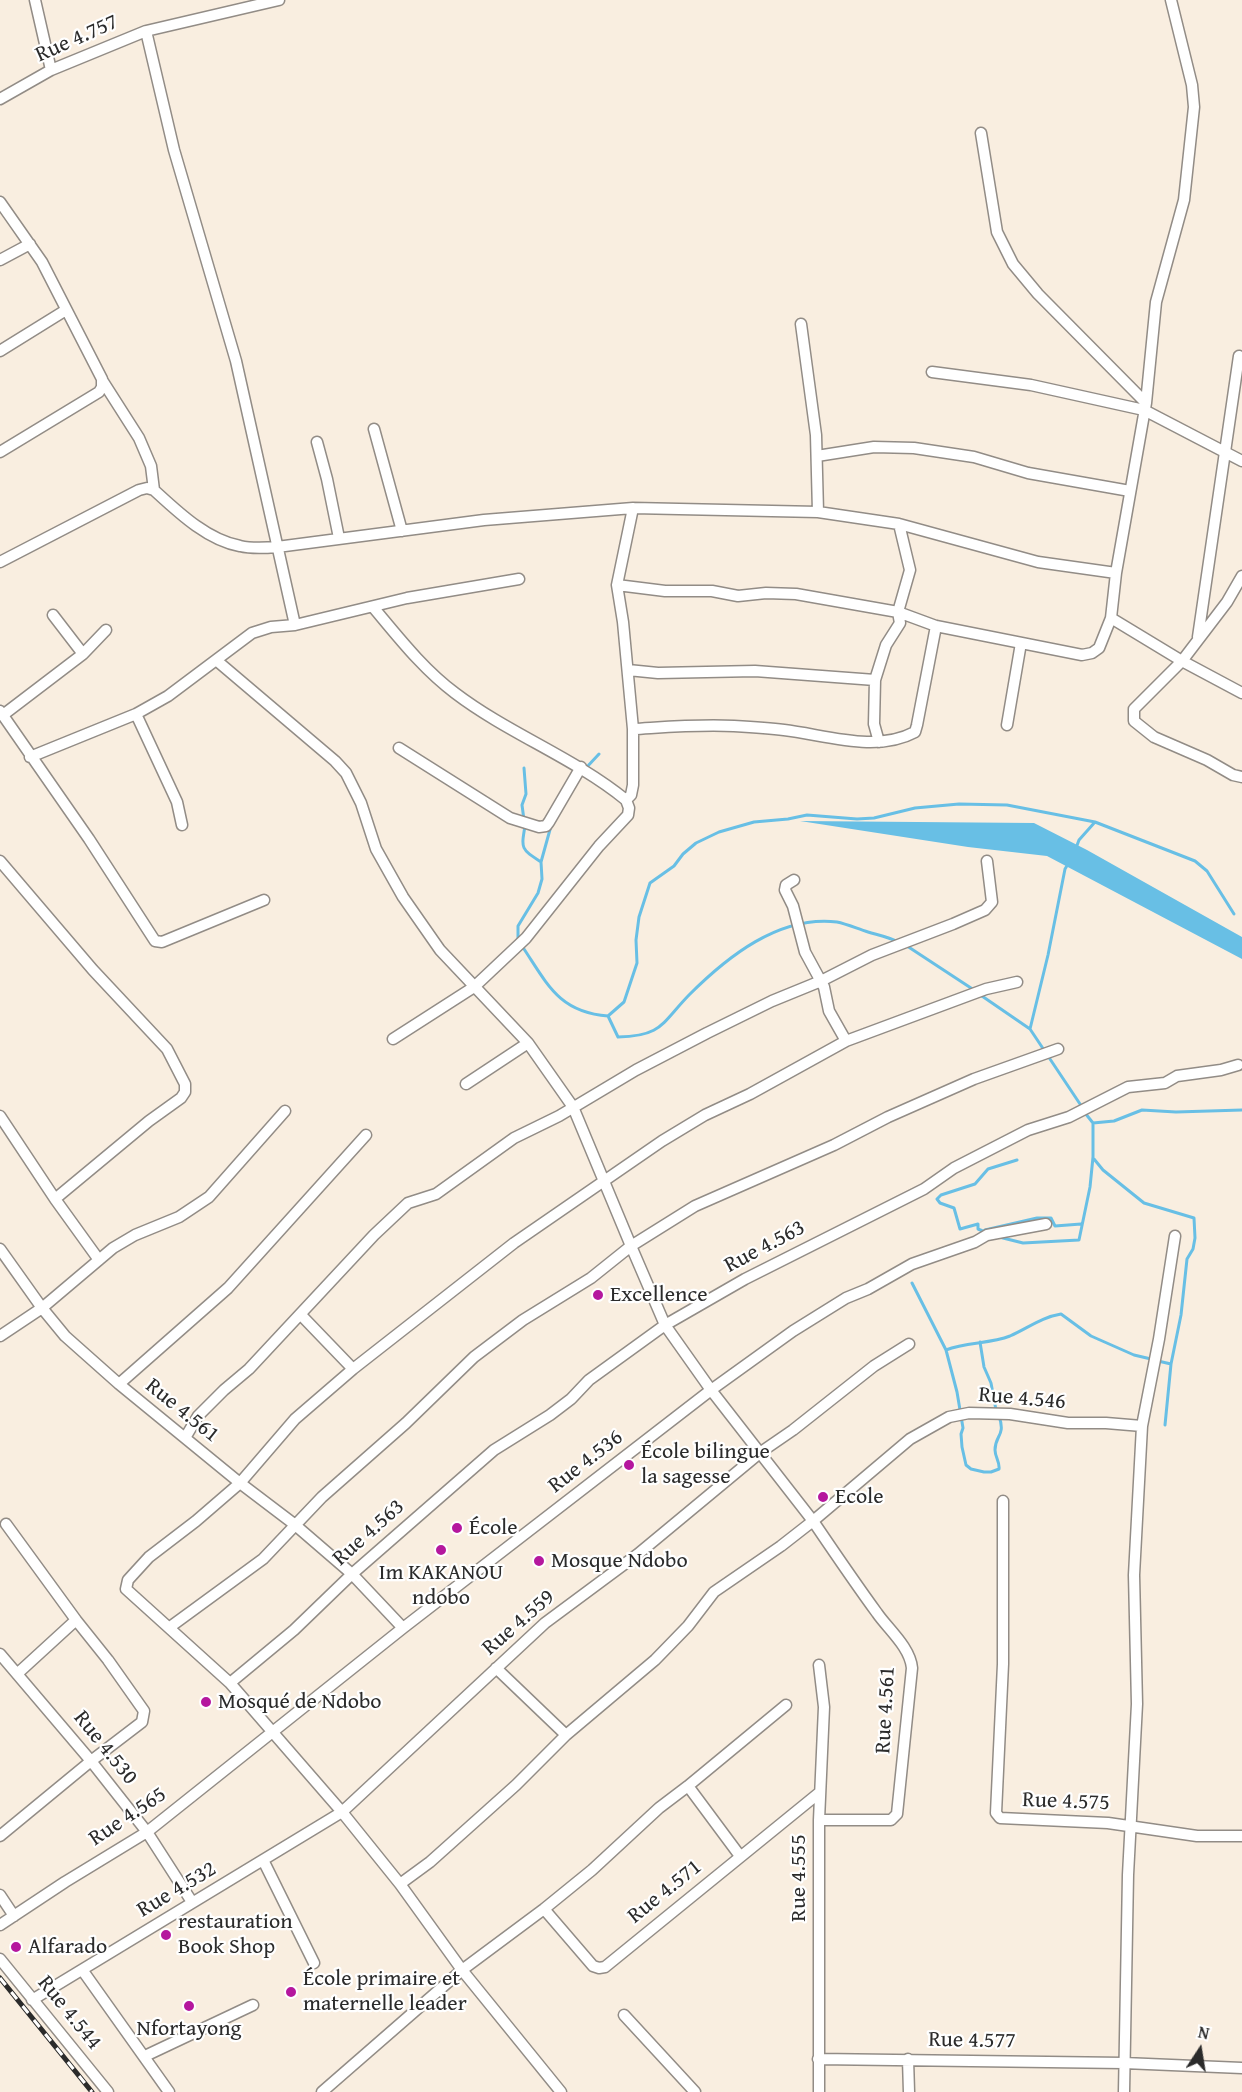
<!DOCTYPE html>
<html>
<head>
<meta charset="utf-8">
<style>
  body { margin:0 }
  #map { position:relative; width:1242px; height:2092px; overflow:hidden; background:#f9eee0; font-family:"Gentium Book Plus",serif }
  canvas { display:block }
  .north { position:absolute; left:1170px; top:2020px; width:60px; height:60px; -webkit-text-stroke:4px #fff; paint-order:stroke; rotate:12deg; font-size:16px; font-weight:700; line-height:24px; text-align:center; color:#2b2b2b }
  .north::after { content:''; display:block; margin:auto; width:21px; height:27px; background:#2b2b2b; clip-path:polygon(50% 0,100% 100%,50% 72%,0 100%) }
</style>
</head>
<body>
<div id="map">
<canvas width="1242" height="2092"></canvas>
<div class="north">N</div>
</div>
<script>
const ctx = document.querySelector('canvas').getContext('2d');
ctx.lineJoin = 'round';
function paint(path, color) {
  ctx.fillStyle = color;
  ctx.fill(path, 'evenodd');
}
function stroke(path, color, width, dash) {
  ctx.strokeStyle = color;
  ctx.lineWidth = width;
  ctx.lineCap = dash ? 'butt' : 'round';
  ctx.setLineDash(dash || []);
  ctx.stroke(path);
}
function drawText(font, color, halo, rows, align = 'center') {
  ctx.font = font + ' "Gentium Book Plus",serif';
  ctx.lineWidth = 4.5;
  ctx.setLineDash([]);
  ctx.textBaseline = 'middle';
  ctx.strokeStyle = halo;
  ctx.fillStyle = color;
  for (const [text, x, y, turn = 0] of rows) {
    ctx.save();
    ctx.translate(x, y);
    ctx.rotate((+turn || 0) * Math.PI / 180);
    ctx.textAlign = isNaN(turn) ? turn : align;
    if (halo) ctx.strokeText(text, 0, 0);
    ctx.fillText(text, 0, 0);
    ctx.restore();
  }
}
const water = new Path2D(`
  M800,821L1034,823L1087,850L1242,937V959L1047,856L968,847Z`);
const stream = new Path2D(`
  M524,768L526,794L522,805L524,820
  M585,769L599,754
  M525,826C521,849 521,849 541,862
  M1076,848L1079,840L1095,822
  M518,940V926L538,893L542,879L541,862L551,826
  M522,946C547,983 558,1012 608,1016L624,1002L637,963L636,940L639,917L650,883L674,866L683,854L696,843L719,832L754,822L788,819L807,815L857,819L874,818L915,808L959,804L1007,805L1095,822L1195,861L1207,871L1234,914
  M907,946L974,990
  M979,994L1030,1029L1082,1107
  M608,1016L618,1037C662,1036 661,1024 689,995C727,957 779,915 837,922C847,924 858,929 868,932C878,935 889,937 898,942
  M1030,1029L1048,955L1065,869L1068,864
  M1093,1123L1114,1121L1142,1110L1176,1112L1242,1110
  M1094,1159L1103,1170L1144,1203L1194,1218L1195,1238L1193,1249L1187,1259L1181,1315L1171,1364L1165,1425
  M985,1230L1037,1218H1051L1055,1226L1081,1224
  M985,1232L978,1229V1224L960,1229L954,1208L940,1203L937,1199L941,1195L975,1184L988,1169L1017,1160
  M999,1237L1023,1243L1079,1240L1090,1187L1093,1157V1123L1085,1113
  M912,1283L946,1350L957,1392L963,1428L961,1434L962,1447L966,1465L971,1469L984,1472H991L999,1469C1000,1462 995,1457 995,1450C995,1435 1006,1436 999,1416
  M980,1342L984,1367L991,1383L996,1410
  M946,1350C966,1342 990,1344 1010,1336C1028,1328 1042,1317 1061,1314L1091,1336L1134,1355L1151,1359
  M1158,1361L1171,1364`);
const minor = new Path2D(`
  M35,0L51,70
  M146,31L174,150L236,361L295,625L407,598L519,579
  M0,99L51,70L146,31L279,0
  M981,133L997,232L1013,264L1038,294L1146,403
  M0,202L42,262L102,379V387L99,392L0,452
  M0,260L30,244
  M801,324L816,435L818,512
  M0,351L66,310
  M932,372L1031,385L1144,410L1242,461
  M102,380L139,438L151,466L154,490
  M374,429L402,531
  M317,442L327,479L339,538
  M817,456L874,447L914,448L974,457L1028,473L1130,491
  M0,562L139,490L147,488L154,490C178,512 207,540 240,546C252,549 265,548 277,547L484,520L633,508L818,512L899,524L1038,562L1116,573
  M617,585L665,591H712L738,596L766,593L796,594L898,612L936,626L1082,655L1092,653L1099,648L1111,618L1116,573L1146,403L1156,302L1184,200L1194,107L1192,85L1171,0
  M373,607C399,638 423,669 455,693C509,734 573,757 626,800L631,795L633,785V729L623,622L617,585L633,508
  M53,615L83,654
  M1111,618L1182,661L1227,602L1242,576
  M1198,637L1239,356
  M628,670L658,673L755,671L875,680
  M1242,693L1182,661L1134,709V721L1154,737L1207,760L1233,775L1242,777
  M0,711L89,839L155,941L162,942L264,900
  M136,714L177,802L182,825
  M3,715L83,654L106,630
  M1007,725L1021,643
  M633,729C667,727 700,724 734,726C751,727 768,728 784,730C826,735 876,753 915,732L917,725L936,626
  M879,742L874,724L875,680L886,645L900,623L898,612L910,570L899,524
  M399,748L510,818L539,827L546,826L549,822L581,767
  M30,757L136,714L168,696L252,633L271,627L295,625
  M0,861L93,970L167,1049L185,1084V1092L181,1098L149,1121L55,1199
  M794,880L786,885L785,890L793,906L805,952L824,987L829,1011L846,1041
  M393,1039L474,987L526,938L599,846L628,815L629,808L626,800
  M1058,1049L974,1079L888,1117L834,1145L695,1206L631,1246L665,1325L711,1390L813,1521L910,1439L949,1417L969,1413L1010,1414L1068,1423H1106L1142,1426
  M466,1084L528,1043
  M0,1116L55,1199L99,1260
  M366,1135L228,1288L119,1384L240,1483L294,1524L352,1574L403,1628
  M0,1249L42,1308L65,1336L119,1384
  M301,1315L353,1369
  M0,1336L42,1308L113,1248L135,1235L179,1217L209,1197L285,1111
  M185,1438L198,1416L224,1390L249,1369L374,1235L408,1203L436,1194L514,1138L559,1116L636,1070L707,1033L772,1001L821,981L872,955L953,924L985,910L992,902L987,861
  M1003,1501V1664L996,1813L1000,1818L1108,1823L1197,1836H1242
  M170,1627L263,1559L322,1497L406,1423L474,1357L523,1320L591,1278L631,1246L573,1107L528,1043L440,950L403,897L376,849L361,803L346,773L335,761L216,660
  M0,1654L91,1761L147,1832L192,1902
  M819,1665L824,1707L819,1820V2092
  M496,1668L566,1735
  M17,1674L76,1620
  M230,1683L294,1630L352,1574L494,1450L550,1415L571,1399L589,1380L665,1325L745,1279L924,1189L954,1168L1028,1130L1069,1117L1128,1087L1165,1083L1177,1076L1221,1070L1238,1065
  M0,1836L91,1761L142,1722L144,1711L108,1660L76,1620L6,1524
  M740,1856L688,1786L786,1705
  M263,1860L314,1963
  M400,1884L430,1862L516,1785L566,1735L655,1660L688,1626L714,1592L781,1546L813,1521C834,1552 855,1583 877,1613C888,1629 910,1647 912,1668L897,1814L891,1820H819
  M0,1895L14,1916
  M544,1909L593,1966L599,1968L605,1967L819,1793
  M0,1925L65,1882L147,1832L403,1628L711,1390L793,1331L846,1298L868,1289L912,1264L975,1242L987,1235L1046,1224
  M0,1959L108,2092
  M83,1971L169,2092
  M32,2000L342,1812L230,1683L126,1589L128,1580L149,1557L196,1521L240,1483L295,1419L353,1369L514,1243L662,1141L705,1115L750,1094L846,1041L986,989L1017,982
  M624,2015L695,2092
  M145,2056L253,2005
  M818,2059L1124,2063L1242,2068
  M908,2059L909,2092
  M322,2092L462,1970L544,1909L592,1870L659,1808L688,1786
  M561,2092L462,1970L400,1884L342,1812L545,1623L638,1554L761,1452L793,1430L874,1366L909,1344
  M1124,2092L1128,1875L1137,1704L1134,1575L1142,1426L1159,1339L1175,1236`);
const rail = new Path2D(`
  M0,1978L92,2092`);
const markers = [
  [598,1295,6,"#b5179e"],
  [629,1465,6,"#b5179e"],
  [823,1497,6,"#b5179e"],
  [457,1528,6,"#b5179e"],
  [441,1550,6,"#b5179e"],
  [539,1561,6,"#b5179e"],
  [206,1702,6,"#b5179e"],
  [166,1935,6,"#b5179e"],
  [16,1947,6,"#b5179e"],
  [291,1992,6,"#b5179e"],
  [189,2006,6,"#b5179e"]
];
const streetNames = [
  ["Rue 4.757",77,39,-24],
  ["Rue 4.563",765,1247,-28],
  ["Rue 4.546",1022,1399,5],
  ["Rue 4.561",182,1411,39],
  ["Rue 4.536",586,1462,-38],
  ["Rue 4.563",369,1533,-42],
  ["Rue 4.559",519,1623,-41],
  ["Rue 4.561",886,1710,-87],
  ["Rue 4.530",105,1748,51],
  ["Rue 4.575",1066,1802,2],
  ["Rue 4.565",128,1817,-34],
  ["Rue 4.555",799,1878,-90],
  ["Rue 4.532",177,1890,-31],
  ["Rue 4.571",665,1892,-39],
  ["Rue 4.544",69,2013,51],
  ["Rue 4.577",972,2041,1]
];
const poiNames = [
  ["Excellence",610,1295],
  ["École bilingue",641,1452],
  ["la sagesse",641,1477],
  ["Ecole",835,1497],
  ["École",469,1528],
  ["Mosque Ndobo",551,1561],
  ["Im KAKANOU",441,1573,"center"],
  ["ndobo",441,1598,"center"],
  ["Mosqué de Ndobo",218,1702],
  ["restauration",178,1922],
  ["Book Shop",178,1947],
  ["Alfarado",28,1947],
  ["École primaire et",303,1979],
  ["maternelle leader",303,2004],
  ["Nfortayong",189,2029,"center"]
];
paint(water, '#68bfe5');
stroke(stream, '#68bfe5', 3);
stroke(minor, '#928c86', 13);
stroke(minor, '#fff', 10);
stroke(rail, '#2b2b2b', 5);
stroke(rail, '#fff', 3, [9]);
for (const [x, y, r, color] of markers) {
  const dot = new Path2D();
  dot.arc(x, y, r, 0, 2 * Math.PI);
  ctx.fillStyle = color;
  ctx.fill(dot);
  stroke(dot, '#fff', 2);
}
drawText('22px', '#2b2b2b', '#fff', streetNames);
drawText('22px', '#2b2b2b', '#fff', poiNames, 'left');
</script>
</body>
</html>
